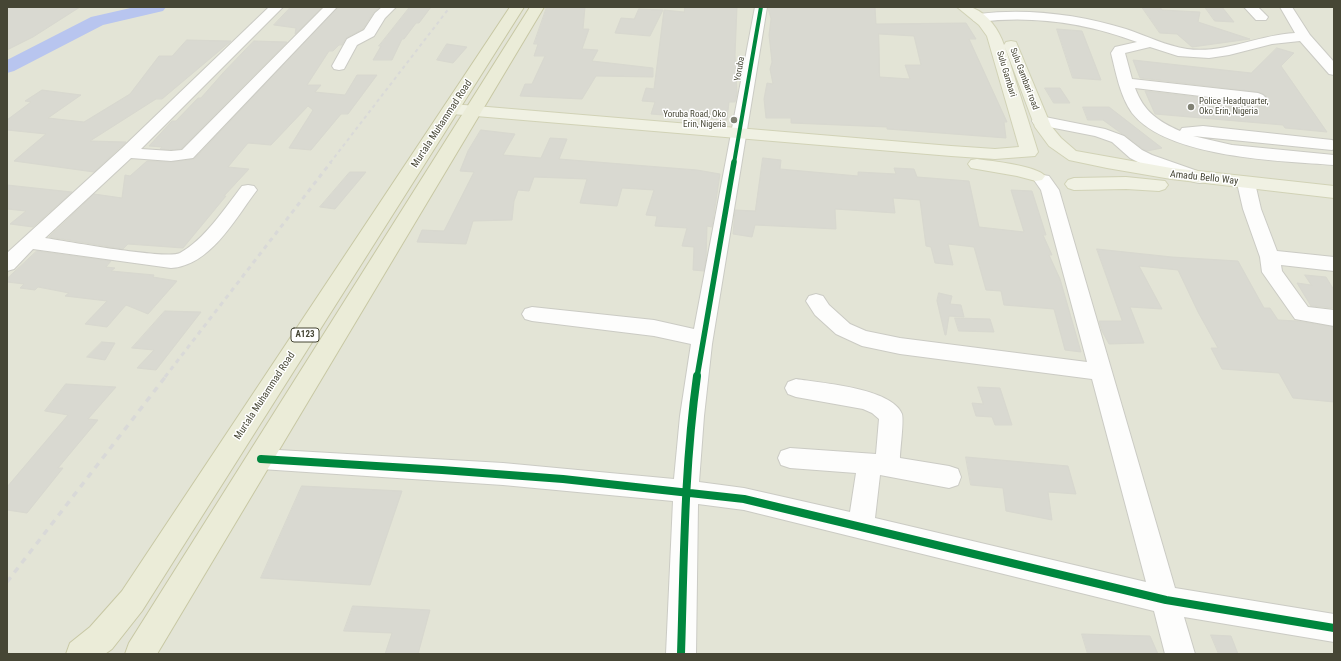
<!DOCTYPE html>
<html>
<head>
<meta charset="utf-8">
<style>
  body { margin:0 }
  #map { position:relative; width:1341px; height:661px; overflow:hidden; background:#eff0e9; font-family:"Roboto Condensed",sans-serif }
  canvas { display:block }
  .frame { position:absolute; inset:0; border:8px solid #464635; pointer-events:none }
</style>
</head>
<body>
<div id="map">
<canvas width="1341" height="661"></canvas>
<div class="frame"></div>
</div>
<script>
const ctx = document.querySelector('canvas').getContext('2d');
ctx.lineJoin = 'round';
function paint(path, color) {
  ctx.fillStyle = color;
  ctx.fill(path, 'evenodd');
}
function stroke(path, color, width, dash) {
  ctx.strokeStyle = color;
  ctx.lineWidth = width;
  ctx.lineCap = dash ? 'butt' : 'round';
  ctx.setLineDash(dash || []);
  ctx.stroke(path);
}
function drawText(font, color, halo, rows, align = 'center') {
  ctx.font = font + ' "Roboto Condensed",sans-serif';
  ctx.lineWidth = 3;
  ctx.setLineDash([]);
  ctx.textBaseline = 'middle';
  ctx.strokeStyle = halo;
  ctx.fillStyle = color;
  for (const [text, x, y, turn = 0] of rows) {
    ctx.save();
    ctx.translate(x, y);
    ctx.rotate((+turn || 0) * Math.PI / 180);
    ctx.textAlign = isNaN(turn) ? turn : align;
    if (halo) ctx.strokeText(text, 0, 0);
    ctx.fillText(text, 0, 0);
    ctx.restore();
  }
}
const residential = new Path2D(`
  M7,7H1334V654H7Z`);
const river = new Path2D(`
  M135,7H166L163,11L103,25L14,71L7,73V60L91,17Z`);
const building = new Path2D(`
  M7,7H80L33,37L7,50Z
  M291,7H322L295,34L296,28L274,25Z
  M338,7H380L374,12L363,29L346,38L342,45H339L333,51H329L307,85H321L315,92L345,95L357,75H377L348,114H341L311,150L289,148L313,110L308,106L271,145L248,143L228,167L249,169L224,196H226L183,248L128,244L123,249L49,237L94,194L122,198L125,175L130,176L147,161L171,162L194,159Z
  M410,7H431L419,23H416L404,39H402L392,60H373L381,46H379Z
  M547,7H585L583,29H589L582,49L598,50L592,61L653,68V77L596,76L582,99L520,96L525,84H532L545,56H534L538,44H534Z
  M685,7H737L735,55L737,93L735,102H729L727,120L651,114L655,102L642,101L646,88L654,89L664,10L684,12Z
  M768,7H875L876,24L966,23L976,39H969L1007,122H1004L1006,138L887,129V127L791,123V118H766L764,99L767,83L773,84L770,69L772,62L769,35L771,19ZM879,34L914,36L921,65H905L910,79L880,77Z
  M1142,7H1160L1162,10L1200,12L1198,22L1250,39L1192,47L1177,34L1160,33Z
  M1205,7H1222L1234,22L1215,21Z
  M639,9L663,10L650,36L615,33L621,18L634,19Z
  M1057,29L1082,31L1101,80L1073,78Z
  M187,40L231,41L162,99H156L90,141L126,142L94,172L14,161L46,134L7,130V120L31,102L25,101L42,90L81,95L48,118L84,122L130,94L159,56H172Z
  M254,41L287,42L181,149L171,150L160,149L162,147L149,146L172,121H176L198,98H201L223,73Z
  M447,44L467,47L453,63L437,60Z
  M1277,48L1294,53L1281,66L1327,132L1285,128L1283,125L1155,114L1145,91L1258,104L1264,102L1268,98L1264,94L1258,92L1140,78L1133,60L1251,73Z
  M1045,88H1060L1070,103H1054Z
  M1083,107H1109L1162,148L1147,151L1143,149L1103,120H1088Z
  M481,130L515,134L503,155L541,158L550,138L567,139L559,159L697,170L720,174L712,227L707,226L706,258L704,271L693,270L694,247L682,246L687,228L655,226L657,216L646,215L654,190L622,188L617,206L580,203L587,179L534,177L529,191L518,190L514,201L512,220L473,221L466,244L417,242L422,230L444,231L474,172L460,171L468,151Z
  M763,158L781,160L780,169L858,176V172L896,174L894,168L914,169L917,177L969,181L979,227L1024,232L1011,190L1032,191L1046,235H1043L1052,255H1049L1060,279L1081,352L1065,350L1054,309L1004,305L1001,291L986,290L974,247L948,244L953,265L935,263L931,247L926,246L920,200L893,198L895,213L835,209L836,229L755,225L752,237L733,234L735,210L755,211Z
  M350,172H366L335,209L320,207Z
  M7,185L72,192L33,227L10,224L26,211L7,209Z
  M1097,249L1172,257L1238,261L1264,308H1270L1278,320L1297,321L1334,327V402L1293,398L1279,373L1222,369L1211,348H1218L1198,312L1178,270L1139,266L1162,309L1130,307L1144,343L1109,344L1102,331L1099,321H1122Z
  M37,251L111,261L106,267L115,268L111,271L154,275L153,277L177,281L148,314L126,305L107,327L85,324L107,301L65,296L69,293L38,287L35,290L20,288L24,284L7,282V279Z
  M1305,275L1326,277L1334,290V308L1311,306L1297,283L1311,285Z
  M939,293L952,296L950,304L961,305L964,317L949,316L946,335H945L937,301Z
  M165,311L201,312L156,370L137,368L154,350L132,348Z
  M955,318L990,319L994,332L959,331Z
  M102,342L115,343L105,360L87,357Z
  M66,384L116,387L88,419L98,420L58,468H63L27,513L7,510V487L68,415L45,411Z
  M978,387L1000,388L1012,425H995L992,417L976,416L972,403L983,404Z
  M966,457L1068,466L1076,494L1048,492L1052,520L1006,511L1003,488L971,485Z
  M302,486L402,491L370,585L261,578Z
  M353,606L430,610L418,654H385L392,633L344,631Z
  M1082,634L1150,636L1158,654H1088Z
  M1211,635L1231,636L1238,654H1219Z`);
const minor = new Path2D(`
  M269,7H283L141,149L171,151L182,150L324,7H337L193,158L171,161L131,158L45,238C66,241 166,260 180,253C204,240 225,208 242,186L248,185L254,186L257,190L254,194C234,221 209,266 171,268L33,249L14,269L7,271V253L121,149Z
  M382,7H396L385,18L374,36L357,45L344,69L339,70L334,69L332,66L347,39L364,30L375,13Z
  M755,7H767L712,344L704,416L699,482L744,488L850,512L856,473L790,468L781,465L778,458L781,451L790,448L876,454L879,419L872,413L863,409L796,397L788,394L785,388L788,382L796,379C821,383 892,388 902,414C904,422 900,449 900,458L949,466L958,469L961,477L958,485L949,488L880,475L875,518L1146,582L1092,379L900,354L862,346L836,334L815,315L806,301L809,296L816,294L823,296L829,305L850,324L866,331L900,338L1087,362L1041,190L1034,180L1037,176L1043,175L1049,176L1059,190L1175,588L1334,614V642L1184,617L1195,654H1165L1154,611L744,510L698,504L696,654H666L673,501L503,485L261,469L252,466L249,459L252,452L261,449L503,463L674,479L680,416L691,344L654,336L532,321L525,319L522,314L525,309L532,307L654,320L694,329Z
  M1244,7H1258L1268,17L1266,20H1256Z
  M1280,7H1292L1310,35L1334,62V75L1329,74L1300,41L1272,44L1229,55L1209,58L1178,56L1150,47L1125,53L1132,79L1258,93L1263,95L1266,98L1263,101L1258,103L1135,88C1144,112 1158,121 1180,131L1182,128L1203,126L1332,140L1334,141V149L1332,150L1193,136L1232,145L1334,155V165C1281,161 1167,158 1132,113C1120,96 1116,73 1111,53L1115,47L1137,42C1087,23 1031,15 979,22L974,21L972,18L974,15L979,14C1028,8 1080,15 1126,29C1147,36 1166,46 1187,49C1224,54 1258,35 1295,33Z
  M1040,116L1105,129L1124,136L1142,150L1152,155L1206,174L1209,178L1206,182L1200,183L1194,182L1140,163L1130,158L1112,142L1095,136L1034,124L1032,121L1034,118Z
  M1246,178L1252,179L1255,183L1261,209L1277,251L1334,257V271L1281,265L1282,271L1308,307L1334,310V326L1295,319L1262,272L1260,257L1243,209L1237,183L1240,179Z`);
const major = new Path2D(`
  M957,7C962,7 969,6 973,8C988,14 999,30 1004,45L1006,42L1011,41L1016,42L1051,126L1061,138L1076,151L1171,168L1334,186V198L1171,179L1107,168L1069,160L1049,146L1035,127L1005,47L1038,152L1035,156L995,159L951,156L452,114L446,112L444,109L446,106L452,104L951,146L995,149L1019,147L987,36L979,25Z
  M977,159C991,161 1038,166 1045,176L1042,180L1036,181L1017,176L971,168L968,164L971,160Z
  M1126,177L1165,181L1168,185L1165,189L1159,191L1126,189L1074,190L1068,188L1065,184L1068,180L1074,178Z`);
const highway = new Path2D(`
  M510,7H524L142,611L112,649L105,654H66L70,643L90,627L122,591Z
  M530,7H544L157,654H125L129,643Z`);
const railFar2 = new Path2D(`
  M330,163L450,7`);
const railFar1 = new Path2D(`
  M165,377L331,162`);
const rail = new Path2D(`
  M7,582L166,376`);
const cyclewayFar2 = new Path2D(`
  M734,163L761,7`);
const cyclewayFar1 = new Path2D(`
  M697,377L734,162`);
const cycleway = new Path2D(`
  M261,459L442,470L563,479L744,499L1166,600L1334,628
  M681,654C684,561 684,469 697,376`);
const markers = [
  [1191,107,4,"#818274"],
  [734,120,4,"#818274"]
];
const farStreetnames = [
  ["Yoruba",740,69,-80],
  ["Sulu Gambari",1006,74,73],
  ["Sulu Gambari road",1024,79,69]
];
const farPoinames = [
  ["Police Headquarter,",1199,102],
  ["Oko Erin, Nigeria",1199,112],
  ["Yoruba Road, Oko",726,115,"right"],
  ["Erin, Nigeria",726,125,"right"]
];
const shields = [
  [305,335,28]
];
const shieldNames = [
  ["A123",305,335]
];
const streetNames = [
  ["Murtala Muhammad Road",442,124,-57],
  ["Amadu Bello Way",1204,178,6],
  ["Murtala Muhammad Road",265,396,-57]
];
paint(residential, '#e3e4d6');
paint(river, '#b8c5ef');
paint(building, '#d9d9d1');
stroke(building, '#d8d8cf', 1);
stroke(minor, '#cbcbc4', 2);
stroke(major, '#d1d2b6', 2);
stroke(highway, '#c8c8a4', 2);
paint(minor, '#fdfdfc');
paint(major, '#f0f1e3');
paint(highway, '#ebecd8');
stroke(railFar2, '#d9d9d8', 2, [3.5, 3.5]);
stroke(railFar1, '#d9d9d8', 3, [4.5, 4.5]);
stroke(rail, '#d9d9d8', 3.5, [6, 6]);
stroke(cyclewayFar2, '#00873e', 4);
stroke(cyclewayFar1, '#00873e', 5.5);
stroke(cycleway, '#00873e', 8);
for (const [x, y, r, color] of markers) {
  const dot = new Path2D();
  dot.arc(x, y, r, 0, 2 * Math.PI);
  ctx.fillStyle = color;
  ctx.fill(dot);
  stroke(dot, '#fff', 1.5);
}
drawText('9px', '#464635', '#fff', farStreetnames);
drawText('9px', '#464635', '#fff', farPoinames, 'left');
for (const [x, y, w] of shields) {
  const box = new Path2D();
  box.roundRect(x - w / 2, y - 7, w, 14, 3);
  ctx.fillStyle = '#fff';
  ctx.fill(box);
  stroke(box, '#464635', 1);
}
drawText('bold 9px', '#464635', null, shieldNames);
drawText('10px', '#464635', '#fff', streetNames);
</script>
</body>
</html>
